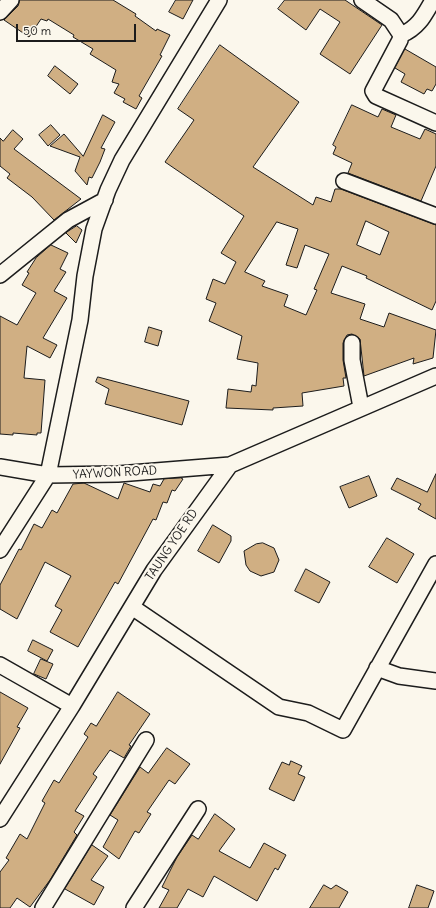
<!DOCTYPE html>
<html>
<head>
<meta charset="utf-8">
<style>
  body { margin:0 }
  #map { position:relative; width:436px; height:908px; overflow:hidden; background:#fbf7ec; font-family:Delius,sans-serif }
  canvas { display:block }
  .scale { position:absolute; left:16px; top:24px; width:120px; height:18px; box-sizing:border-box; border:2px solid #1c1c1c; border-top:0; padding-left:5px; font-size:12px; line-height:14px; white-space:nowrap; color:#1c1c1c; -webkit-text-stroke:3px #fbf7ec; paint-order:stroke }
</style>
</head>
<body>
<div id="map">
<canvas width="436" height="908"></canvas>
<div class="scale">50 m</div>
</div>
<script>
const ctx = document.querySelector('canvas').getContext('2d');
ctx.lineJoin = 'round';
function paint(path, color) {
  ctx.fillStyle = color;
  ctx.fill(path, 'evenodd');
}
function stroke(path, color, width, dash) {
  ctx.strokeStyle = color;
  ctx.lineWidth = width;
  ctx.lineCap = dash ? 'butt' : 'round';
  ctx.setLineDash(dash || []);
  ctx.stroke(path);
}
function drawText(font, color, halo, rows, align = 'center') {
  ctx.font = font + ' Delius,sans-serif';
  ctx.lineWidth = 4;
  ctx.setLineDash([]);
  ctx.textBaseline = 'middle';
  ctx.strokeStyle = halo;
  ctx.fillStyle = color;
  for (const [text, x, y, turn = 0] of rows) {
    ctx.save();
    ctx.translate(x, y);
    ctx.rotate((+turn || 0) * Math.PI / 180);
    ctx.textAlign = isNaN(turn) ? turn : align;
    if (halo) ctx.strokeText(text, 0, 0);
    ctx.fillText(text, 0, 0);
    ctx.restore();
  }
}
const building = new Path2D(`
  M20,0H113L136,14L135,16L156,31L157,29L170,35L160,55L162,56L139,96L142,98L136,109L123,102L125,99L114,93L119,84L112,82L116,70L90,54L93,49L73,37L74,35L48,19L47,21L41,19L29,37L4,20L18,6Z
  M176,0H193L183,19L169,12Z
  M285,0H345L382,25L350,74L320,54L340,22L320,9L306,30L278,9Z
  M220,45L299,102L253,167L313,205L316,197L331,202L335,189H341L436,225V301L432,310L366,278L367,276L342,266L331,293L365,304L360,319L384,327L389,313L436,330L433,358L413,364L414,358L364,376L360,339L352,334L347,335L343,343V360L346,378H343L344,386L302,393L303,406L273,408V410L226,408L228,389L251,392L252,385L256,386L258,363L237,359L242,336L209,321L216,303L206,299L213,279L225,284L236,262L221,253L244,216L165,162L194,120L178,109ZM366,221L389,232L380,255L357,245ZM277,222L298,229L286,265L297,268L305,245L329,254L314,289L317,290L306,315L284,306L288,295L262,286L265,281L245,272Z
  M405,49L436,67V84L432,91L427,89L424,94L401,82L405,74L395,68Z
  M55,66L78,84L70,94L48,76Z
  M352,105L378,117L382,109L396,115L391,127L420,139L425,129L436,134V166L421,201L348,173L352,163L333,154L336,147L333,145Z
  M103,115L115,122L101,148L105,149L100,162L92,178L89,177L87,185L75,171L80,157L50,146L64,134L83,156Z
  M51,125L60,135L48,146L39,135Z
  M13,130L23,139L14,149L81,199L54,220L32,197L7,178L10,174L0,166V138L3,141Z
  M77,226L82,230L76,243L66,233Z
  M51,245L68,253L60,269L66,272L54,291L67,298L43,338L57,345L50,358L27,346L24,378L45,380L41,433H37V435L13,433V435L0,434V316L17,325L36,293L22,285L29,273L27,272L36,258Z
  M149,327L162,331L158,346L145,342Z
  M98,377L189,401L182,425L105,404L109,389L96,382Z
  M436,474V519L418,509L421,504L391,489L397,478L427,492Z
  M369,476L377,496L349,508L340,487Z
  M181,478L183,479L175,491L172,490L167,503L163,502L156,520L153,519L118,584L115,582L78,647L50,632L62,610L55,606L71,576L45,562L17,619L0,609V585L19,549L21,550L34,524L42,528L52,510L57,513L73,484L84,483L118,499L124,483L150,492L153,484L160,486L164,479Z
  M213,525L231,536V541L219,563L198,551Z
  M387,538L414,554L397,583L369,567Z
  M263,543L274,548L279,560L274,572L261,576L250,571L246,565L244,551L256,544Z
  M306,569L330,582L319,603L295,591Z
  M33,640L53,650L47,661L28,651Z
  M41,659L53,664L46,679L34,674Z
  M0,692L28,708L17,727L20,728L0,764Z
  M118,692L150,714L129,745L131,746L124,758L110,750L93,774L97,777L75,811L84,816L74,832L77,835L50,880L30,907L17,898L10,908H0V872L9,860L6,858L20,834L27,839L45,803L42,801L54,780L59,783L88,737L84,734L91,723L96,726Z
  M167,748L190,764L175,784L169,780L147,812L151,814L139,833L135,831L119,859L103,847L118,820L110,815L140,767L148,773Z
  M291,761L302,766L298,774L305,777L294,801L269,789L282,762L289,765Z
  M215,814L235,829L219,851L250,868L264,843L286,855L278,870L275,868L257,901L214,876L203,897L188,889L177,908H159L169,890L162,887L177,857L192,835L198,839Z
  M92,845L108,856L91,880L104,887L94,905L65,889Z
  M324,885L331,889L336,885L348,892L339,908H310Z
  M417,885L434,891L428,908H409Z`);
const street = new Path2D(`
  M362,0L391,20L401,35L400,40L373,91L376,96L436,123
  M0,12L11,0
  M401,35C418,28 424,16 433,0
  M344,181L436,216
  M0,275L68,220L105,200
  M352,343V360L361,407
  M0,467L48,475L118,474L230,465
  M0,550L48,475L80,320L85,276L94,229L108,190L122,160L219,0
  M132,607L279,707L308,713L343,730L436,564
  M0,665L72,706
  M377,668L399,676L436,681
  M0,819L72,706L154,570L230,465L436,376
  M43,908L146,740
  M134,908L198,809`);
const streetNames = [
  ["YAYWON ROAD",115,473,-3],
  ["TAUNG YOE RD",172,545,-56]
];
paint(building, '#d0af83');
stroke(building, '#1c1c1c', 1);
stroke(street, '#1c1c1c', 18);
stroke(street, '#fbf7ec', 15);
drawText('12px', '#1c1c1c', '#fbf7ec', streetNames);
</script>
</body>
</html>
